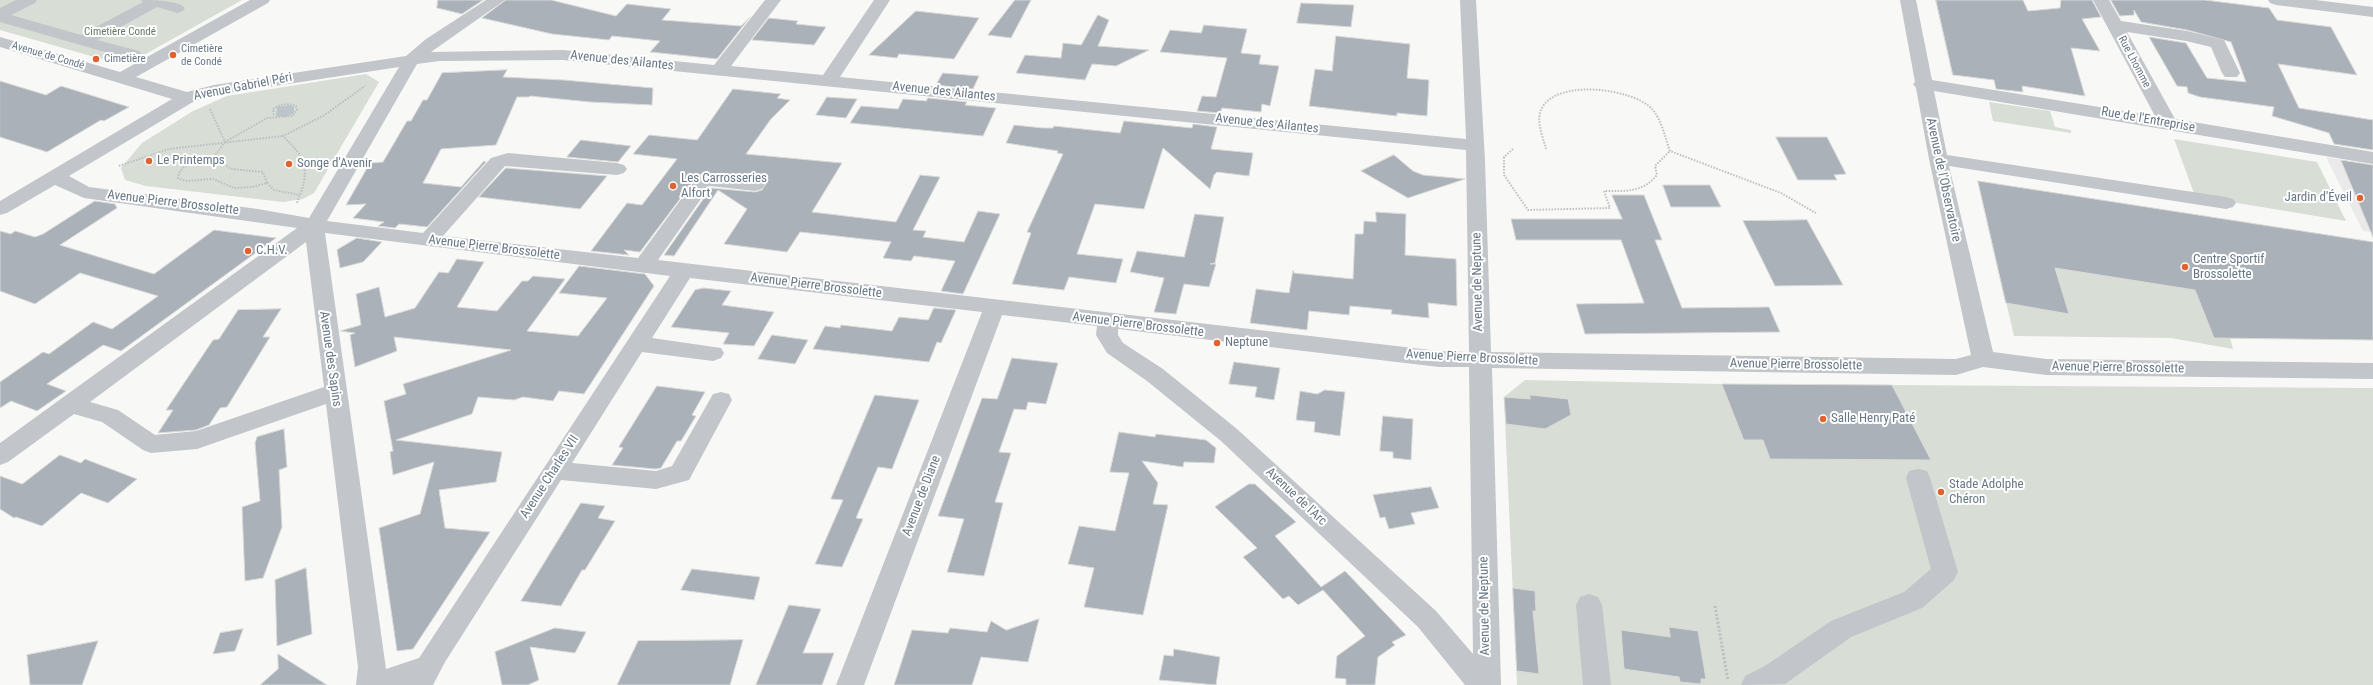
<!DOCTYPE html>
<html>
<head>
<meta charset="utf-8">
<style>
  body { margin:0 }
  canvas { display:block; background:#f8f9f6 }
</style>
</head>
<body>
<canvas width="2373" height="685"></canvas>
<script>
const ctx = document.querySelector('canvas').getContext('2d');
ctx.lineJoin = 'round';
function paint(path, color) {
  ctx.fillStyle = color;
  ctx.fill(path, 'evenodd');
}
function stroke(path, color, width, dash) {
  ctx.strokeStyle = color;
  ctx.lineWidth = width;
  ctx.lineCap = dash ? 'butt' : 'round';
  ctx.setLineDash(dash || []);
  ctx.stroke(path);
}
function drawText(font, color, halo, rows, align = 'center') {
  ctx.font = font + ' "Roboto Condensed",sans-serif';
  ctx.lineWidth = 4;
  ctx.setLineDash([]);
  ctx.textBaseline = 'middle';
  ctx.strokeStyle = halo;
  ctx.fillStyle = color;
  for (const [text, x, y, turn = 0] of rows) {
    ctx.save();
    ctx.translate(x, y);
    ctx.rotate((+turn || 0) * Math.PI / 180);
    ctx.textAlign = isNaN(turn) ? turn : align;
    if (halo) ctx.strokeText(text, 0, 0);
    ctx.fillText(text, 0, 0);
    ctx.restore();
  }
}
const built = new Path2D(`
  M2326,157L2373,165V232L2363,231Z`);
const green = new Path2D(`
  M0,0H242L135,60L119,64L0,30Z
  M366,74L379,82L314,193L303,199L283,202L146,186L125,180L121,168L142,143L193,111L227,96Z
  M1989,102L2050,111L2055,127L2071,130V133L1993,121Z
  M2174,139L2317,162L2346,221L2195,196Z
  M1978,181L2373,242V340L2230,338L2233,349L2171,338L2014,336Z
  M1525,380L1722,384L2373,388V685H1517L1504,397Z`);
const water = new Path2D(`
  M290,105L294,107V113L286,117L276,116L277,107Z`);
const building = new Path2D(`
  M438,0H483L462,14L437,8Z
  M506,0H551L616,16L627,4L671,9L662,20L741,26L750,17L717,59L650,52L660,41L612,36L609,40L552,34L482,18Z
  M1015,0H1031L1011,38L988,35Z
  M1936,0H2023L2028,11L2060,8L2061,0H2092L2101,17L2082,19L2100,51L2071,48L2085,96L2022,86L2023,92L1996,89L1994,80L1953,75Z
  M2111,0H2205L2269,8L2277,20L2331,27L2357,75L2278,64L2299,108L2373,120V150L2334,144L2329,133L2272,116L2274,107L2200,97L2188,93L2187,87L2177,86L2149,37L2186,43L2207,78L2246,82L2231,42L2187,30L2141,22L2134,10V15L2120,16Z
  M1301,3L1354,5L1351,27L1297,23Z
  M916,11L979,18L954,59L899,54L897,58L869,55Z
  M1098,15L1109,20L1098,46L1149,50L1116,66L1092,64L1085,80L1016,73L1025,55L1061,58L1063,43L1081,45Z
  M769,18L798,21L796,24L826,27L814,45L752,40Z
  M1204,25L1247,29L1241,53L1261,55L1259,64L1279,66L1270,106L1262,104L1261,112L1222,108L1220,113L1197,111L1202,96L1216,97L1227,58L1160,52L1170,30L1201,33Z
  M1336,36L1410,44L1407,78L1429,80L1427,116L1397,113V116L1309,106L1315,69L1332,71Z
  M507,70L503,77L564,80L653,88L652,105L590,102L530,96L529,97H517L496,145L441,149L423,183L461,187L484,161L486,162L427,227L399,224L395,228L378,226L384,222L353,218L366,204L346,205L370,163L383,162L407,121H411L423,100H427L442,73Z
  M943,73L979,76L973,89L936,85Z
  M0,81L46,95L61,86L129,107L104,121L101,120L47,152L0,137Z
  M733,89L781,94L777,98L790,100L771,119L746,154L842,163L812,212L896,222L920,175L940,177L913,230L926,231L923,237L964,242L978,211L1000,214L963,294L941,291L955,261L914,256L911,261L883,258L891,242L800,232L787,252L724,244L747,209L718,190L674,256L664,255L711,188L755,192L762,190L766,184L762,180L755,178L705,173L698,175L640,252L624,250L629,255L591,251L627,203L642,205L677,159L633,154L649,135L697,140Z
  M827,97L857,99L846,118L816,115Z
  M928,98L967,102L965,105L996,108L983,136L850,123L861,106L898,109L903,99L926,101Z
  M1124,121L1192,128L1193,124L1217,127L1211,149L1253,153L1249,176L1217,172L1214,175L1210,189L1163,148L1144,209L1095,204L1077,254L1123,259L1116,283L1069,277L1064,290L1012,284L1031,233L1027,232L1063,154L1057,153L1058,151L1006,143L1014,125L1043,128H1053L1054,126L1120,133Z
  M1776,137H1827L1846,174L1834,175L1837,180H1798Z
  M581,140L631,146L618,162L567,157Z
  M1394,155L1413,171L1423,175L1465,179L1408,198L1361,171Z
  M2341,160L2373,165V237Z
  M506,168L607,176L580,209L479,197Z
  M1978,181L2373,242V340L2214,338L2195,290L2055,268L2069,314L2006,303Z
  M1663,185H1710L1721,207H1671Z
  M1612,195H1644L1662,240H1655L1682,308L1769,307L1780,332L1585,334L1576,304L1644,303L1621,240H1516L1511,219H1622Z
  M95,201L115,204L117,208L60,245L154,274L214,230L276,238L121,351L103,345L47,384L66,391L37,411L11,401L0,408V382L43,352L49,354L93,322L112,329L158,296L80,273L35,304L0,291V231L11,234L15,231L35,237L43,234Z
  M1376,212L1406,214L1405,255L1456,259L1457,306L1428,303L1429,318L1391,314L1392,310L1350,306L1349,315L1309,311L1307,330L1250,323L1256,289L1289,293L1293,270L1294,273L1353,279L1355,234H1363L1364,221L1376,222Z
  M1195,214L1224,217L1215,263L1210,264H1216L1209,287L1184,284L1176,314L1154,312L1164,278L1130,272L1137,251L1184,257Z
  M1807,220L1843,285L1775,286L1743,221Z
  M357,238L382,242L363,262L340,268L337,250Z
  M457,259L484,262L457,307L497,311L522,281H528L533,276L565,279L527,331L578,336L607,298L559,293L579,266L645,274L654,286L584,394L559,391L553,401L523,397L514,400L478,397L472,414L396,440L502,452L496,482L439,490L445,528L490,532L413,649L397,651L379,528L420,514L434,462L393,475L390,452L393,451L384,401L406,394L403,384L511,350L394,337L397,351L355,367L350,335L355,333L340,331L361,325L356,294L379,287L385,317L415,308L439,272L448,273Z
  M704,288L731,291L722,305L774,312L754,346L723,344L729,333L671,327L695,290Z
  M934,308L956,310L941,343L937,342L929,362L813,349L825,326L840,328L841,325L892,331L899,317L928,320Z
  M281,309L263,337H270L227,407L220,408L209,425L196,430L158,433L173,410H166L213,340L219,339L238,310Z
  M772,335L808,340L795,364L758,359Z
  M1012,358L1058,363L1046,404L1028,402L1026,410L1014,409L999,452L1011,453L995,502L1003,503L984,576L947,572L964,519L938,516L982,398L997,399Z
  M1234,362L1280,368L1274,400L1255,397L1257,387L1229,384Z
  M1722,384L1892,385L1931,460L1770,459L1763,440H1744Z
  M657,386L705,392L692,415L696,416L681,441H677L661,468L656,469L612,465L623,448L619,447Z
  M1325,390L1345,392L1340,436L1314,432L1315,422L1296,420L1300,391L1317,394Z
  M875,395L919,400L892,469L878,467L856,518L863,519L842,567L815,564L843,500L831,499Z
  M1530,395L1568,399L1571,415L1545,429L1506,424L1504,397L1530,399Z
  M1383,416L1413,419L1411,460L1393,458V452L1380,451Z
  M284,429L287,467L279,470L282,527L263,578L245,581L242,507L260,501L255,443L257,437Z
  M1119,432L1155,437L1156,434L1206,440L1216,448L1214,463L1184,462L1183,467L1142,461L1158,483L1153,504L1168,505L1143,615L1084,607L1094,568L1068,564L1079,526L1115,531L1129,473L1110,472Z
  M60,455L81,463L85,459L137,479L108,503L81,493L42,526L16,517L14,518L0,509V476L22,484Z
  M1249,484H1255L1296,522L1275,536L1321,587L1345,571L1406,635L1392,642L1395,645L1378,657L1375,685H1346V679L1335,678L1337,656L1365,636L1323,590L1298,605L1289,596L1283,599L1243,557L1257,548L1215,507Z
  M1431,487L1439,508L1411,513L1415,524L1389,529L1385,517L1380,518L1373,495Z
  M581,503L605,506L598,518L615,521L585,570H582L561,606L521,601Z
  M306,568L312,634L277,646L275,580Z
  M692,569L760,577L754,600L681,590Z
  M1513,588L1535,591L1536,611H1533L1539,674L1517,671Z
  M789,605L821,609L803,653H834L822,685H756Z
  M1039,619L1028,662L981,657L972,685H894L912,630L948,633L950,628L987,632L991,621L1006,630Z
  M1669,627L1698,631L1706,679H1701V684L1680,682L1679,677L1624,669L1621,630L1670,637Z
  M555,628L586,632L575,653L530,647L539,680L528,685H502L495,652Z
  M243,629L235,651L213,654L220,633Z
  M743,640L730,685H617L638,641Z
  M98,641L82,685H30L27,655Z
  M1174,649L1220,657L1216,685L1159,680L1164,655L1173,656Z
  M278,654L327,685H260L278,669Z`);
const pathFar1 = new Path2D(`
  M210,109L225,142L214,157
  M225,142L267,118L292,116L297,110L296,106C288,103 280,104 273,109L274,116
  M1513,149L1504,157V175L1528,210L1610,208L1604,191C1626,191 1642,193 1657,175L1655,166L1670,151
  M1546,149C1543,137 1536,122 1541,110C1554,78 1633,88 1652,109C1662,120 1665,138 1670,151L1781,193L1816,213
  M214,157L231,169L263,172L267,183L252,187L234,188L213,179L186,181L178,178C179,163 202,159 214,157Z
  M119,166L169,149L283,136
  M267,183L274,190L300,195
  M297,203C310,171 308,160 283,136L323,116L365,86`);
const path = new Path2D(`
  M1715,606L1728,681`);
const minor = new Path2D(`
  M16,0H37L35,3L11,15L81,35L143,2L141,0C153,0 177,0 185,8L183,11L177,13L157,7L97,40L139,51L142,55L139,59L133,60L0,22V8Z
  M250,0H270L268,3L136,77L187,92L214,85L406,56L426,39L486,0H505L431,52L563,50L714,65L765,0H781L731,66L823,75L874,0H890L840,77L1466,139L1460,0H1476L1485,161L1491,352L1956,359L1971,355L1929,159L1916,88L1913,84L1915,82L1900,0H1916L1932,80L2155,116L2093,0H2109L2121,21L2187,31L2224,40L2226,44L2240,73L2237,77H2225L2222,73L2211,47L2186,41L2127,32L2175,119L2373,152V164L1934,91L1947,155L2226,197L2233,199L2236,203L2233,207L2226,209L1949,166L1993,352L2046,359L2373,363V379L2046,375L1983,367L1956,375L1492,368L1501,685H1465L1418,627L1221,441L1147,381L1107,353L1096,335L1097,326L1002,315L864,685H836L982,312L690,278L652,338L721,348L724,353L721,358L713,361L642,352L572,463L656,471L672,466L713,394L721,392L729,394L732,400L689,480L656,489L561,480L445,662L433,685H356L358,667L326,404L197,449L151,453L143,450L102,422L74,414L8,462L0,465V443L297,228L84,198L55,185L7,213L0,215V201L172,99L0,47V37L120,72ZM563,60L1466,150L1469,352L1439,351L658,260L710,186L755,191L762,189L765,185L762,181L755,179L705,174L698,176L638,258L443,236L505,166L617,175L624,173L627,169L624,165L617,163L508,153L491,158L423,233L327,221L417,64L439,61ZM399,67L309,218L258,209L89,187L69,176L193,102L216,95ZM325,233L670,276L419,658L386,669ZM306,242L324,387L196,431L155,435L118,410L90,402ZM1118,329L1439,367H1469L1473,654L1436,611L1237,429L1163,369L1123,343L1118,335Z
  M2268,0H2315L2373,7V17L2276,5L2270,3Z
  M1918,469L1927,471L1930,478L1958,572L1954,580L1922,608L1851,637L1785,684L1741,685L1745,676L1765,666L1831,621L1904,592L1931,569L1906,478L1909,471Z
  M1589,594L1598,597L1602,605L1611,685H1583L1576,605L1580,597Z`);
const markers = [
  [173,55,4,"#e0622f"],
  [96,59,4,"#e0622f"],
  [149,161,4,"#e0622f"],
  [289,164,4,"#e0622f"],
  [673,186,4,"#e0622f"],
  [2360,198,4,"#e0622f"],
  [248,251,4,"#e0622f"],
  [2185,267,4,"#e0622f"],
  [1217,343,4,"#e0622f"],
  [1823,419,4,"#e0622f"],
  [1941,492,4,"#e0622f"]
];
const farParknames = [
  ["Cimetière Condé",120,32]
];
const farPoinames = [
  ["Cimetière",181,49],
  ["de Condé",181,62],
  ["Cimetière",104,59]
];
const farStreetnames = [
  ["Avenue de Condé",48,56,16],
  ["Rue Lhomme",2134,62,62]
];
const streetNames = [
  ["Avenue des Ailantes",622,61,6],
  ["Avenue Gabriel Péri",243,87,-11],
  ["Avenue des Ailantes",944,92,6],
  ["Rue de l'Entreprise",2148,120,10],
  ["Avenue des Ailantes",1267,124,6],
  ["Avenue de l'Observatoire",1943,180,78],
  ["Avenue Pierre Brossolette",173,203,7],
  ["Avenue Pierre Brossolette",494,248,7],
  ["Avenue de Neptune",1478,282,-91],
  ["Avenue Pierre Brossolette",816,286,7],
  ["Avenue Pierre Brossolette",1138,325,7],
  ["Avenue Pierre Brossolette",1472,358,3],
  ["Avenue des Sapins",330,359,82],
  ["Avenue Pierre Brossolette",1796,365,1],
  ["Avenue Pierre Brossolette",2118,368,1],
  ["Avenue Charles VII",550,477,-57],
  ["Avenue de Diane",922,496,-69],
  ["Avenue de l'Arc",1296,497,43],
  ["Avenue de Neptune",1485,606,-91]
];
const poiNames = [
  ["Le Printemps",157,161],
  ["Songe d'Avenir",297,164],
  ["Les Carrosseries",681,179],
  ["Alfort",681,194],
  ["Jardin d'Éveil",2352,198,"right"],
  ["C.H.V.",256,251],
  ["Centre Sportif",2193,260],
  ["Brossolette",2193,275],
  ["Neptune",1225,343],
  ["Salle Henry Paté",1831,419],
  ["Stade Adolphe",1949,485],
  ["Chéron",1949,500]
];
paint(built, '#e9eae9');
paint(green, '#d8ddd5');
paint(water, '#bbc5ca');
paint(building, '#aab1b8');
stroke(building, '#dadad8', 1);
stroke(pathFar1, '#bcbec1', 2, [1.5, 1.5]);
stroke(path, '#bcbec1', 3, [2, 2]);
paint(minor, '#c2c5c9');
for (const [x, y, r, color] of markers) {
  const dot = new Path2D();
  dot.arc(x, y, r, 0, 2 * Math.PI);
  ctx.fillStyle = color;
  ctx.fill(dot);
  stroke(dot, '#fff', 1.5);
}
drawText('11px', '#667963', '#fff', farParknames);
drawText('11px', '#687786', '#fff', farPoinames, 'left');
drawText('11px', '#687786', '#fff', farStreetnames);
drawText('13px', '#687786', '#fff', streetNames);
drawText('13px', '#687786', '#fff', poiNames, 'left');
</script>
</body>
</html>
